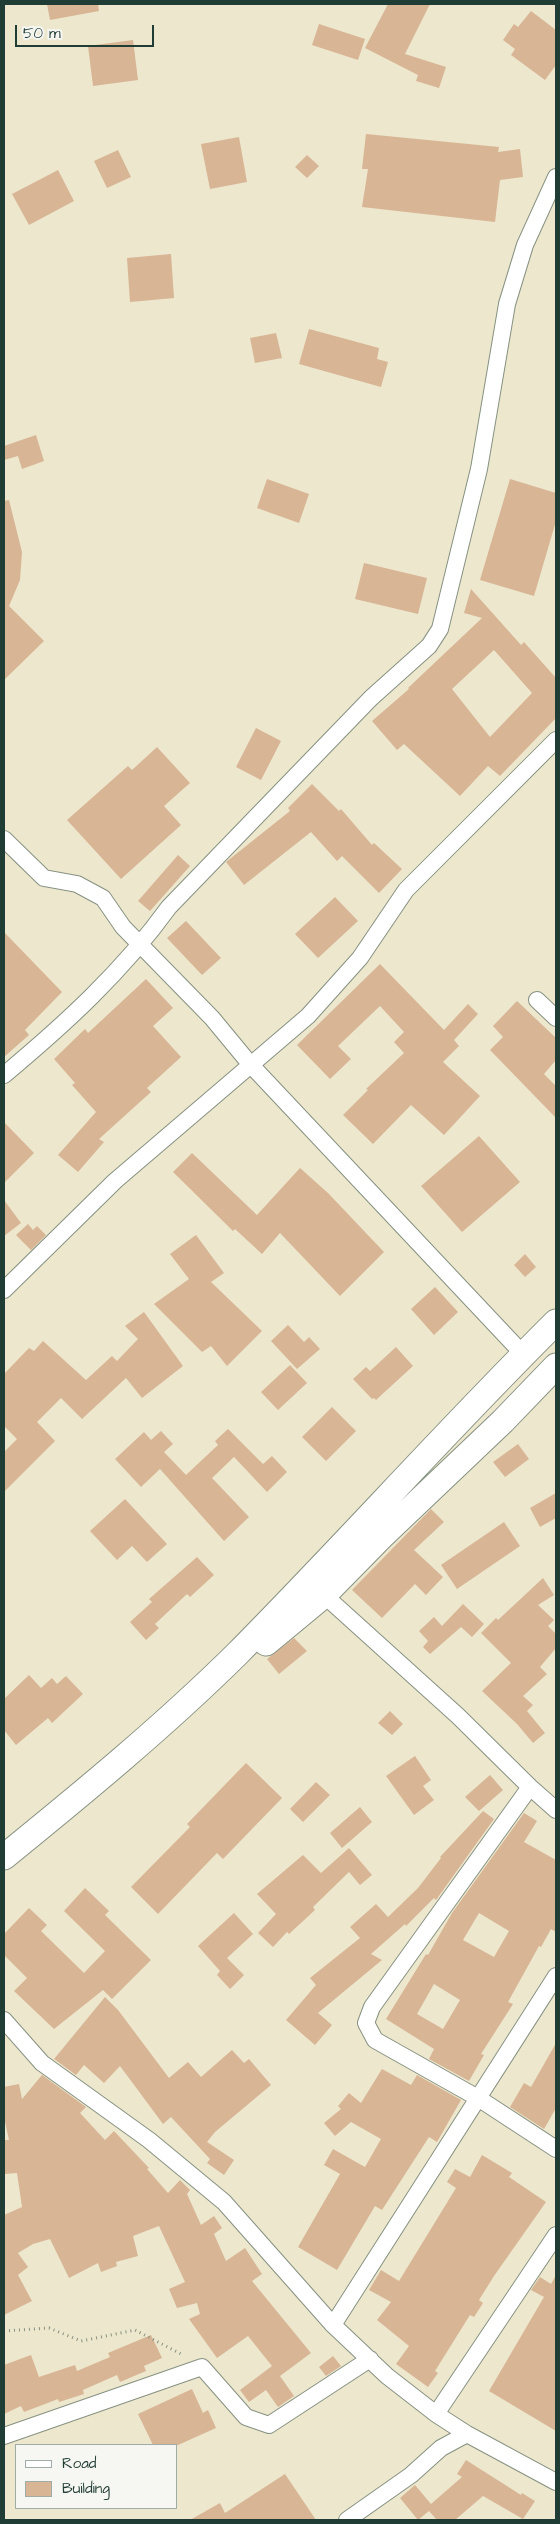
<!DOCTYPE html>
<html>
<head>
<meta charset="utf-8">
<style>
  body { margin:0 }
  #map { position:relative; width:560px; height:2524px; overflow:hidden; background:#ede7ce; font-family:"Architects Daughter",sans-serif }
  canvas { display:block }
  .frame { position:absolute; inset:0; border:5px solid #1f3d34; pointer-events:none }
  .legend { position:absolute; left:15px; top:2444px; width:162px; height:65px; box-sizing:border-box; background:#f6f6f2; border:1px solid #a0aca6; margin:0; padding:6px 9px; list-style:none; font-size:15px; color:#1f3d34 }
  .legend li { display:flex; align-items:center; gap:10px; height:25px }
  .legend b { width:25px; border:1px solid #a0aca6 }
  .scale { position:absolute; left:15px; top:25px; width:139px; height:22px; box-sizing:border-box; border:2px solid #1f3d34; border-top:0; padding-left:6px; font-size:15px; line-height:18px; white-space:nowrap; color:#1f3d34; -webkit-text-stroke:4px #f6f6f2; paint-order:stroke }
</style>
</head>
<body>
<div id="map">
<canvas width="560" height="2524"></canvas>
<div class="frame"></div>
<ul class="legend">
<li><b style="height:6px;background:#fff"></b>Road</li>
<li><b style="height:14px;background:#d8b594"></b>Building</li>
</ul>
<div class="scale">50 m</div>
</div>
<script>
const ctx = document.querySelector('canvas').getContext('2d');
ctx.lineJoin = 'round';
function paint(path, color) {
  ctx.fillStyle = color;
  ctx.fill(path, 'evenodd');
}
function stroke(path, color, width, dash) {
  ctx.strokeStyle = color;
  ctx.lineWidth = width;
  ctx.lineCap = dash ? 'butt' : 'round';
  ctx.setLineDash(dash || []);
  ctx.stroke(path);
}
const building = new Path2D(`
  M47,4H98L99,11L50,20Z
  M388,4H430L405,54L446,67L439,88L416,81L418,75L365,48Z
  M531,11L556,30V65L545,80L511,55L515,49L503,40L514,24L518,27Z
  M319,24L365,39L358,60L312,45Z
  M133,40L138,80L93,86L88,46Z
  M366,134L499,147L498,152L520,149L523,177L500,180L495,222L362,207L368,169H362Z
  M239,137L247,182L210,189L201,144Z
  M118,150L131,177L107,188L94,161Z
  M307,155L319,166L307,178L295,167Z
  M58,170L74,201L29,225L12,194Z
  M171,254L174,298L130,302L127,258Z
  M309,329L379,348L377,359L388,362L381,387L299,364Z
  M276,333L282,358L255,363L250,338Z
  M36,435L44,461L22,469L18,456L4,460V446Z
  M267,479L309,494L299,523L257,508Z
  M510,479L556,493V521L534,596L480,580Z
  M9,500L22,552L20,580L9,606L44,641L4,680V501Z
  M364,563L427,578L418,614L355,599Z
  M471,589L521,645L524,642L556,678V718L500,776L488,766L460,796L404,744L397,750L372,721L409,689L408,688L482,618L464,613ZM494,650L532,693L490,737L452,689Z
  M256,728L281,741L261,780L236,767Z
  M157,747L190,783L164,806L181,825L121,879L67,820L128,766L132,770Z
  M312,784L339,811L341,809L372,845L374,843L402,869L379,893L342,856L337,861L311,832L244,885L226,862L290,811L288,808Z
  M178,855L190,866L150,911L138,901Z
  M335,897L358,921L318,958L295,934Z
  M186,921L221,958L202,975L167,938Z
  M4,932L62,992L25,1030L29,1035L4,1057Z
  M380,964L444,1030L468,1004L478,1014L454,1040L459,1046L443,1062L480,1096L444,1135L411,1105L373,1144L343,1115L368,1090L366,1089L404,1053L394,1042L404,1032L380,1006L338,1046L351,1059L330,1079L297,1045Z
  M146,979L173,1008L153,1026L181,1057L147,1088L151,1092L99,1139L104,1142L78,1172L58,1155L96,1112L72,1085L75,1083L54,1059L85,1029L88,1033Z
  M517,1001L556,1038V1060L544,1074L556,1086V1118L490,1050L503,1037L493,1026Z
  M4,1122L34,1153L4,1183Z
  M479,1136L520,1182L462,1232L421,1186Z
  M192,1153L257,1215L300,1168L328,1193L384,1252L340,1296L280,1233L262,1254L235,1229L233,1231L173,1172Z
  M4,1200L21,1223L4,1236Z
  M28,1224L33,1230L37,1226L46,1235L31,1250L16,1235Z
  M196,1235L224,1273L211,1282L262,1331L227,1366L211,1346L202,1352L154,1304L189,1279L170,1254Z
  M525,1254L536,1267L525,1277L514,1265Z
  M435,1287L458,1312L434,1335L411,1309Z
  M144,1312L183,1366L142,1398L126,1378L82,1419L61,1398L37,1422L55,1441L4,1492V1452L17,1439L4,1426V1374L29,1348L34,1351L43,1341L86,1380L112,1356L117,1361L138,1339L125,1326Z
  M288,1325L304,1342L309,1337L320,1349L297,1369L271,1341Z
  M396,1347L413,1366L376,1400L374,1398L372,1399L353,1379L366,1367L370,1371Z
  M290,1365L307,1383L278,1410L261,1392Z
  M332,1407L356,1431L326,1461L302,1437Z
  M228,1429L263,1464L272,1456L287,1472L267,1492L234,1457L212,1478L249,1517L224,1541L160,1469L141,1487L115,1459L144,1432L151,1440L161,1431L173,1444L164,1452L186,1475L218,1445L215,1441Z
  M518,1444L529,1459L505,1477L493,1462Z
  M556,1493V1518L540,1527L530,1508Z
  M125,1499L167,1544L147,1562L132,1546L117,1560L90,1531Z
  M431,1509L444,1522L414,1550L443,1577L426,1595L415,1584L382,1618L352,1590Z
  M504,1522L520,1546L457,1589L441,1565Z
  M197,1557L214,1575L190,1597L187,1594L155,1624L159,1628L146,1640L130,1622L152,1602L149,1599Z
  M543,1578L554,1595L538,1605L554,1620L548,1626L556,1634V1648L540,1667L547,1674L523,1696L533,1705L527,1711L545,1733L533,1743L517,1724L482,1691L511,1663L481,1633L496,1618L498,1620Z
  M463,1604L484,1624L472,1637L461,1627L430,1654L423,1647L428,1641L419,1631L434,1617L442,1626Z
  M294,1638L307,1651L279,1674L267,1659Z
  M29,1675L41,1688L52,1678L57,1684L66,1676L83,1694L52,1723L48,1718L16,1745L4,1730V1699Z
  M390,1711L403,1724L392,1735L378,1723Z
  M415,1756L431,1780L423,1786L434,1800L414,1815L386,1776Z
  M246,1763L282,1798L223,1859L217,1853L158,1914L131,1887L190,1827L187,1824Z
  M490,1775L503,1790L479,1811L465,1797Z
  M316,1782L330,1795L303,1822L290,1809Z
  M360,1807L372,1822L342,1848L330,1833Z
  M483,1811L494,1819L436,1900L434,1898L406,1926L405,1924L371,1954L382,1960L318,2013L332,2025L315,2045L286,2020L316,1985L310,1978L360,1938L350,1927L376,1904L388,1917L418,1888L441,1858L440,1857Z
  M524,1813L537,1821L524,1842L556,1860V1932L551,1929L541,1947L539,1946L508,2002L513,2004L481,2054L484,2055L469,2081L429,2059L434,2049L386,2019L426,1954L428,1955L452,1913ZM479,1913L509,1931L494,1957L463,1940ZM434,1984L460,2000L443,2029L417,2014Z
  M349,1848L372,1875L360,1885L349,1872L313,1907L315,1910L289,1934L287,1932L273,1947L258,1933L276,1914L257,1894L303,1855L321,1873Z
  M85,1888L109,1911L105,1915L151,1960L112,1999L103,1990L54,2029L14,1991L27,1978L4,1955V1934L29,1908L47,1925L41,1931L84,1973L105,1951L64,1911Z
  M234,1913L253,1934L227,1958L244,1975L230,1989L217,1975L220,1971L198,1946Z
  M105,1997L118,2010L169,2078L188,2062L201,2077L232,2050L244,2063L249,2059L271,2085L215,2132L207,2142L234,2160L224,2175L207,2163L210,2159L171,2117L163,2124L120,2066L104,2083L84,2065L76,2075L54,2059Z
  M556,2043V2108L544,2129L510,2107L524,2083L531,2087Z
  M382,2069L411,2085L417,2075L461,2100L437,2142L429,2137L382,2210L375,2206L337,2270L298,2247L340,2174L324,2165L333,2149L365,2167L381,2139L351,2122L335,2136L324,2123L341,2109L338,2106L349,2093L361,2103Z
  M42,2075L86,2107L80,2113L105,2140L114,2131L149,2168L147,2169L168,2193L180,2180L190,2190L187,2194L201,2225L214,2216L222,2228L214,2234L226,2261L245,2248L262,2274L252,2281L311,2353L280,2376L294,2396L278,2407L266,2390L249,2402L240,2390L272,2366L248,2336L217,2358L189,2319L200,2314L197,2303L177,2308L169,2289L185,2282L159,2226L133,2236L138,2256L116,2262L117,2266L101,2272L98,2263L69,2278L50,2239L33,2244L18,2253L28,2267L18,2275L32,2301L4,2315V2215L22,2207L17,2173L5,2174L4,2140H9L4,2117V2087L19,2084L22,2099Z
  M482,2155L512,2173L509,2177L546,2202L494,2276L479,2300L483,2303L474,2317L470,2315L435,2371L438,2373L428,2387L396,2364L409,2346L377,2320L391,2302L369,2290L381,2270L399,2281L456,2188L447,2182L455,2169L470,2177Z
  M556,2275V2431L489,2391L544,2297L531,2290L540,2277L551,2284Z
  M151,2335L162,2358L144,2366L146,2371L120,2382L117,2375L83,2390L84,2394L59,2402L58,2399L24,2412L21,2406L4,2414V2365L31,2355L39,2377L75,2365L77,2371L110,2357L108,2353Z
  M333,2356L341,2366L326,2376L319,2367Z
  M192,2389L203,2413L208,2410L216,2428L178,2445H153L138,2414Z
  M466,2460L521,2495L522,2493L535,2501L523,2519L483,2496L455,2520H437L429,2511L418,2520L400,2498L415,2485L431,2504L462,2477L457,2474Z
  M285,2474L316,2520H190L220,2503L225,2513Z`);
const path = new Path2D(`
  M4,2331L49,2328L81,2341L135,2330L183,2355`);
const street = new Path2D(`
  M4,839L44,878L77,884L103,898L123,927L212,1018L250,1064L523,1354
  M537,1000L556,1018
  M4,1075C65,1024 122,972 169,907L371,698L429,646L440,629L479,469L507,304L525,245L556,177
  M4,1290L115,1181L308,1016L360,958L406,890L556,740
  M316,1592L324,1595L458,1716L530,1787L556,1810
  M530,1787L372,2007L366,2023L375,2040L478,2098L556,2149
  M4,2020L42,2063L149,2140L224,2202L333,2325L387,2376L436,2414L467,2434L556,2482
  M333,2325L556,1976
  M436,2414L556,2235
  M4,2436L202,2367L246,2417L269,2425L370,2359
  M347,2520L411,2475L441,2448L467,2434`);
const primary = new Path2D(`
  M266,1643L324,1595L381,1537L503,1421L556,1366
  M4,1857C84,1792 163,1727 237,1654C345,1545 447,1430 556,1322`);
paint(building, '#d8b594');
stroke(street, '#869281', 18);
stroke(primary, '#869281', 27);
stroke(path, '#869281', 3, [1, 4]);
stroke(street, '#fff', 16);
stroke(primary, '#fff', 25);
</script>
</body>
</html>
